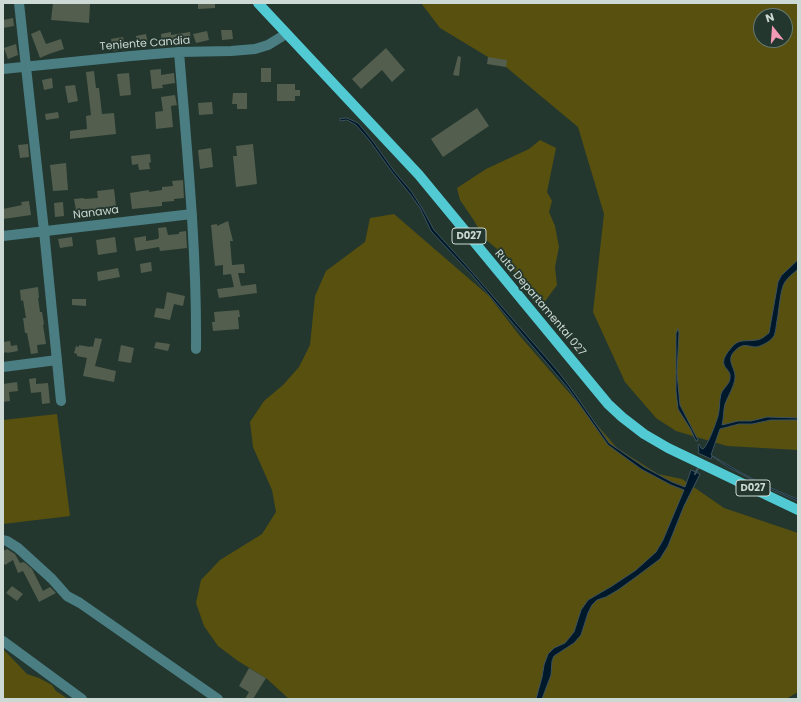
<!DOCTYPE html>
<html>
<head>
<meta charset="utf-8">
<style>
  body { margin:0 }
  #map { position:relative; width:801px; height:702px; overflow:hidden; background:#23372f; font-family:Poppins,sans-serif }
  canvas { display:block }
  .frame { position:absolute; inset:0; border:4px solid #cdd9d4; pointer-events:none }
  .north { position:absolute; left:753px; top:8px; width:40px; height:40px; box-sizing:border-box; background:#23372f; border:1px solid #677871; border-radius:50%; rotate:343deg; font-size:11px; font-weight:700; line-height:16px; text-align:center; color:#cdd9d4 }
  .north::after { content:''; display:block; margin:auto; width:14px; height:18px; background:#f09ab5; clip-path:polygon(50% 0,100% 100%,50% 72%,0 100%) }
</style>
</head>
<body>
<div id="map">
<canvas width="801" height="702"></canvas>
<div class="frame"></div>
<div class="north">N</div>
</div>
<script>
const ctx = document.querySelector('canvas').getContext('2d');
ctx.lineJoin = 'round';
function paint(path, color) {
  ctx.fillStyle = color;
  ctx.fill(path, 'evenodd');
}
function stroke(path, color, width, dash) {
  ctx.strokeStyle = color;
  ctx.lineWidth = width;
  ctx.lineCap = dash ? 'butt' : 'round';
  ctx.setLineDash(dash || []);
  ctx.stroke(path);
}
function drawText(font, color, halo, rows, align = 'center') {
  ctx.font = font + ' Poppins,sans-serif';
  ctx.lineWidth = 3.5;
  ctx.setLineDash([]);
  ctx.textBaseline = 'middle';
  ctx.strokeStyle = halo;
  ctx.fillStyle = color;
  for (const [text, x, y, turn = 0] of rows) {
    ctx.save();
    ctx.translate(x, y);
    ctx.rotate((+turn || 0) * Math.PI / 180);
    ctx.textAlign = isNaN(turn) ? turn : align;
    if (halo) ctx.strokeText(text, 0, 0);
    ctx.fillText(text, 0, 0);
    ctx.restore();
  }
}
const green = new Path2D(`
  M421,3H798V450L727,446L676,431L656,418L625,382L593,312L604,214L578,127L506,67L492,64L488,57L440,28ZM761,16H785V40H761Z
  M540,140L556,148L547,192L552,201L549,212L555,226L559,247L555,267L557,285L543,304L534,302L526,284L520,279L497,249L484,238L473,219L460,200L457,188L486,169L529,149Z
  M394,214L489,296L519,335L617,448L658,474L682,479L724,508L798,533V692L786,699H289L266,678L238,661L218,646L204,626L196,603L201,580L220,560L262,534L276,512L272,490L253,447L250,422L264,401L283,385L299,367L310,345L315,296L326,271L365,242L370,218Z
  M57,414L70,516L3,524V420Z
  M3,649L27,674L39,678L52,685L56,691L68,699H3Z`);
const water = new Path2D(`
  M347,118L358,123L372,140L394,171L411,191L422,208L434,230L464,263L556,369L570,387L609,443L644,467L672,482L685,487L691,470L700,474L684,506L668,546L660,559L636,577L618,590L606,597L597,600L592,605L588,613L581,635L574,643L554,656L552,661L551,675L542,699H536L542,677L544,665L548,654L554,648L565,643L574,632L581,610L588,600L612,586L636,570L656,552L663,540L684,490L671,485L641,469L608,445L568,388L471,274L431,231L420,208L410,194L392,172L369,140L356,125L347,120L340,121V119Z
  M798,260V269C794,273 788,277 785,282C780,289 779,312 777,321C776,325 776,332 774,336C771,341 762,346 756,347C749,347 745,343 738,348C723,360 736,366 735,378C734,387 728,396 725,404C723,411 724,418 722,425L738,421H751L767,417L798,418V420H771L752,424H739L720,429L711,455C739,472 767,488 798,499V501L772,490L728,467L712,456L711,459L698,453L699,451L698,445L699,444L701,448L703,449C708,445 716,423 718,416C720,409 719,401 721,394C723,388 730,384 730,378C732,367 714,368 731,348C739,338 745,342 756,340C761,340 765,336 769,333L778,282L781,276Z
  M678,329L679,333L677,373L680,405L698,440L696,441L691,430L678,409L676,391V334Z`);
const stream = new Path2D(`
  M695,474L699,466`);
const building = new Path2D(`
  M53,3L90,4L89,23L51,20Z
  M198,3H215V8L198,9Z
  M13,18L14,26L3,28V20Z
  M40,30L46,44L61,39L64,49L49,54L40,58L31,34Z
  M221,30H232L233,39L222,40Z
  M207,31L209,40L196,43L193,34Z
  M171,32V35L190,32L191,40L162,44L161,34Z
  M146,34L148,44L138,47L136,36Z
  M123,37L125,49L113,51L111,39Z
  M16,44L18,55L8,59L4,48Z
  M386,48L405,70L392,82L382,70L361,89L352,79Z
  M458,56L461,57L459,76L453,75Z
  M488,57L507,60L506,67L487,64Z
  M261,68H271V82H261Z
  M161,69V75L174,73L175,83L162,85L163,88L152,89L150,70Z
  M94,71L96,88H99L102,114L114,113L116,134L70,139V131L87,129L86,116L91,115L86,72Z
  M129,73L131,95L120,96L117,74Z
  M52,78L53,88L44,90L42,80Z
  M277,84H295V90H300V96H295V101H277Z
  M75,85L78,101L68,103L65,86Z
  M233,93H247V109H237V104H232Z
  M175,95L177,105L171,106L173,127L156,129L155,112L163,111L161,97Z
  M212,102L213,114L199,115L198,103Z
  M477,108L489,126L443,157L431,139Z
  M58,112L59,118L46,120L45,114Z
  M28,144L29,157L20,158L18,145Z
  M253,144L257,184L236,187L233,156H237L236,146Z
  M211,148L213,167L200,169L198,150Z
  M150,154L151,162L149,163L150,169L139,170L138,164L132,165L131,156Z
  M66,163L68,190L53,191L50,165Z
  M183,180L184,198L174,199V201L162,202V206L132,209L130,193L149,190V192L162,190V187L173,186L172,181Z
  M114,189L116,206L96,209V212L88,213L87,209L76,210L74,199L84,198V199L98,198L97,191Z
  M29,201L31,215L3,219V209L22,205L21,202Z
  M63,202L64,216L55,217L54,203Z
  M228,221L233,241H230L232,265L244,264L245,273H238L241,286L256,284L257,293L219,298L217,289L234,287L231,274L223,275V265L215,266L211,225L217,224V226Z
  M166,227L168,235L179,234V232L186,231L187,248L160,251L159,247L136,251L134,238L146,236V241L158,239V238H159L158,228Z
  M72,237L73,246L60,248L58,239Z
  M115,237L117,252L98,255L96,240Z
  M151,262L152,271L141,273L140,264Z
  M118,268L120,277L98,281L97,272Z
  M38,287L39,298H38L40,312H42L44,324L43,325L46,344L37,345L38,353L31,354L27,333H25L23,318H26L23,300L21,301L20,290Z
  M167,292L185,296L183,306L174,304L170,320L154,317L156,308L164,309Z
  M72,299H86V306L72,305Z
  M239,310L240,317H238L239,329L213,331L212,322H215L214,312Z
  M95,338L102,339L95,366L116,371L114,382L83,376L87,358L77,356V354L74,353L76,346L79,347V345L90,347V346L93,347Z
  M10,341L11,346L17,345L18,351L7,353V352L3,353V342Z
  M156,342L170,344L168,351L154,348Z
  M121,345L134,348L131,363L118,361Z
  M36,378V384L48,383L50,403L42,404L41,392L31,393L29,379Z
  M17,382L18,391L9,392L10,401L3,402V384Z
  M7,549L15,554L20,563L24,562L32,569L43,591L50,587L56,593L39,602L23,571L18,573L13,560L5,565L3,562V551Z
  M12,586L23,594L17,601L6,593Z
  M249,668L266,678L253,699H245L249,692L239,686Z`);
const minor = new Path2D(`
  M19,3L44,231L61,401
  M179,52C187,151 197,250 196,349
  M3,69L131,56L179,52L231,51L255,49L268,45L286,34
  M3,236L192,214
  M3,367L57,360
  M3,540L7,541L18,548L52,579L67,596L80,603L218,699
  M3,641L82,699`);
const major = new Path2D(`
  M258,3L419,175L608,404L622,417L644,434L668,448L798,510`);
const shields = [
  [469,236,34],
  [753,488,34]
];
const shieldNames = [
  ["D027",469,236],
  ["D027",753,488]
];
const streetNames = [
  ["Teniente Candia",145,44,-4],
  ["Nanawa",96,213,-7],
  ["Ruta Departamental 027",540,303,50]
];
paint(green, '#58500e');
paint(water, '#00192a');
stroke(water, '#3e535d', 1);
stroke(stream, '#3e535d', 2);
paint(building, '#535e4e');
stroke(minor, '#4a7e83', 10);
stroke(major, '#52cad4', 10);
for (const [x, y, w] of shields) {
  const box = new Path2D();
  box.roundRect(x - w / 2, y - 8, w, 16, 3);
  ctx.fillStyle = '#23372f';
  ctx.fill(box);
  stroke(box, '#cdd9d4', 1);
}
drawText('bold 10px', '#cdd9d4', null, shieldNames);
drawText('11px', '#cdd9d4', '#23372f', streetNames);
</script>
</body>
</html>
